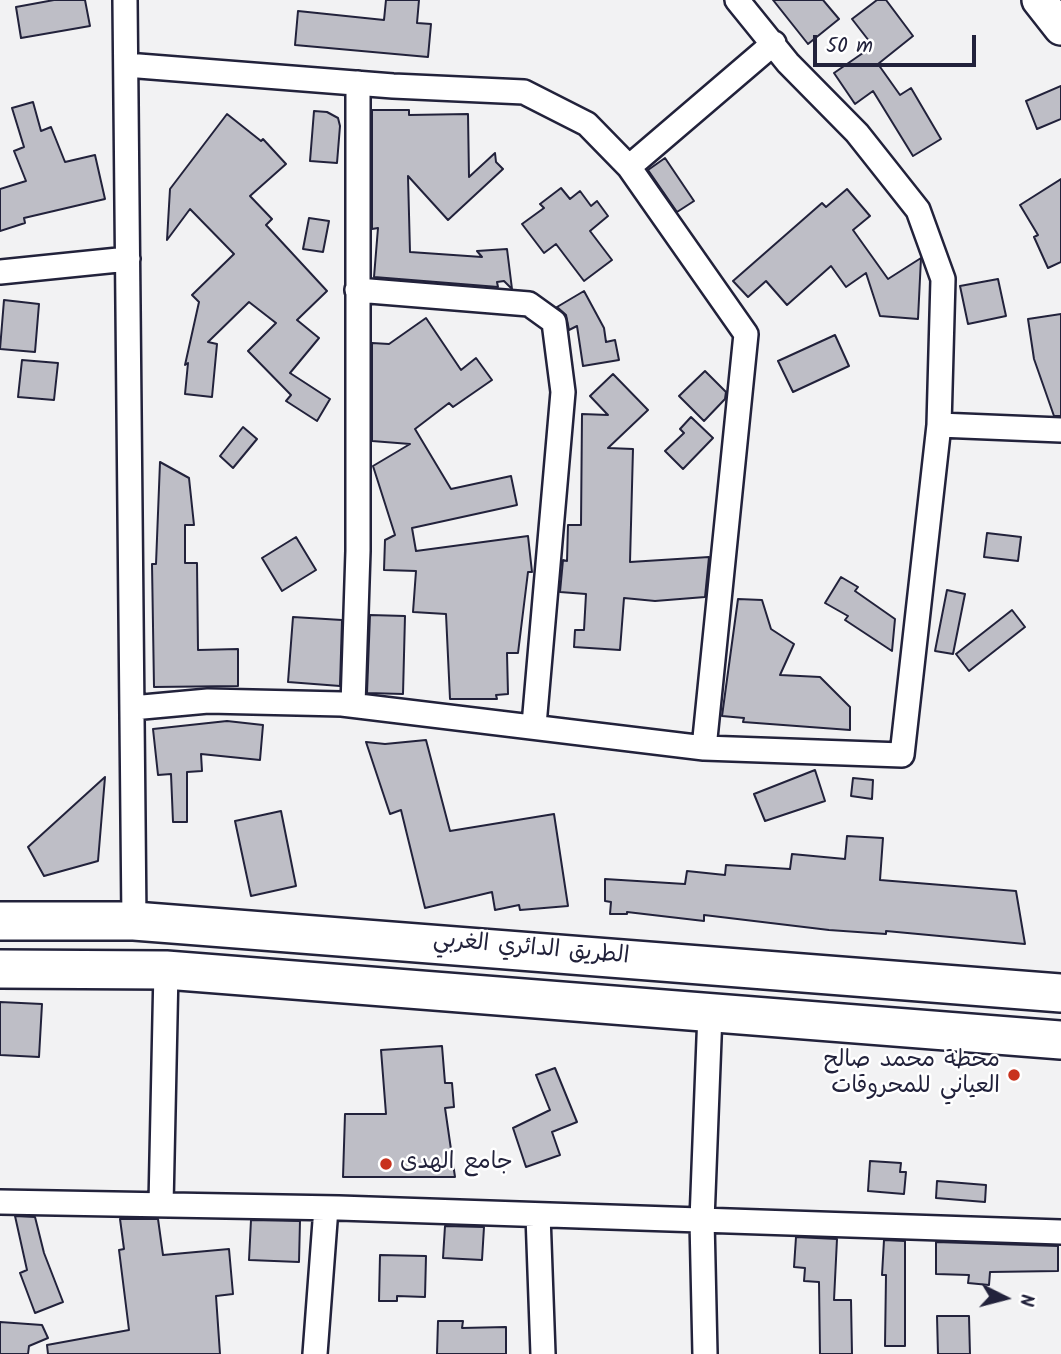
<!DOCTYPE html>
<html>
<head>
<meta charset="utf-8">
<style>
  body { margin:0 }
  #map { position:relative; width:1061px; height:1354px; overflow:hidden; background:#f2f2f3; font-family:Kalam,sans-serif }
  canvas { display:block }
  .north { position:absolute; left:970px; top:1263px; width:70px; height:70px; -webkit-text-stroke:5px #fff; paint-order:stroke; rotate:96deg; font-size:19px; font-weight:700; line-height:28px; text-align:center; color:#22223b }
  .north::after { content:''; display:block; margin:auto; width:24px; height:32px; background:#22223b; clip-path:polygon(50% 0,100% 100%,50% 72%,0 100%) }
  .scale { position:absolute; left:813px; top:35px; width:163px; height:32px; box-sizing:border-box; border:4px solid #22223b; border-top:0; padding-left:9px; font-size:21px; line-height:24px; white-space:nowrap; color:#22223b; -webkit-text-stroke:5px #fff; paint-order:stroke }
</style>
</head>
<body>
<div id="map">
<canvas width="1061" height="1354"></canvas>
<div class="north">N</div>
<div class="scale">50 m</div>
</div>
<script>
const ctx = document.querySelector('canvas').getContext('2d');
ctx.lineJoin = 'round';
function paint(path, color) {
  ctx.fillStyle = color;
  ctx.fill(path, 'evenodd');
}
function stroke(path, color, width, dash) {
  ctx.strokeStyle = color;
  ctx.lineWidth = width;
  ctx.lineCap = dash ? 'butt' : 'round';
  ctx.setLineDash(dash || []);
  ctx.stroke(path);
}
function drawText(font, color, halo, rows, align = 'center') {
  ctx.font = font + ' Kalam,"Playpen Sans Arabic",sans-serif';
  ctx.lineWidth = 5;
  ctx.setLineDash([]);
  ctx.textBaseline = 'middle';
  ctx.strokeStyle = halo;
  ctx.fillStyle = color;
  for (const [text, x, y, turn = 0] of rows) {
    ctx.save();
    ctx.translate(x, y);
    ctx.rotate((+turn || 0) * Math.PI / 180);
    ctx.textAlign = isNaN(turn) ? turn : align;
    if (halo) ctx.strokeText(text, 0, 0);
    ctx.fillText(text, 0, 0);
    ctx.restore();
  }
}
const building = new Path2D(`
  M54,0H85L90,26L21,38L16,7Z
  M386,0H419L417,23L431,24L428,57L295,45L298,11L384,20Z
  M773,0H823L839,19L808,44Z
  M877,0H886L913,36L878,64L900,95L911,88L941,139L913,156L873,91L855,104L834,73L873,46L852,19Z
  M1061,86V119L1037,129L1026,101Z
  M33,102L41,131L51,127L65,162L95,155L105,199L24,218L25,223L0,231V189L26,181L14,151L24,147L12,108Z
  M372,110H409V115L468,114L469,177L495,153L496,162L503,169L448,220L408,176L410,252L482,257L477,251L507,249L512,289L504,281L497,282L498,287L374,277L378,228L372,229Z
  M314,111L327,112L338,118L340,126L337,163L310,161Z
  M227,114L261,141L263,139L286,164L250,196L272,219L266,225L327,291L297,320L319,338L290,373L330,399L317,421L286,401L291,395L248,351L276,323L249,302L208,342L217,344L212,397L185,394L188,363L185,365L199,302L192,295L234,254L190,209L167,240L170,189Z
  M665,158L694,201L677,212L648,170Z
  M1061,179V262L1048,268L1034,237L1038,235L1020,205Z
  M561,188L570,199L580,191L591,206L597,201L608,216L590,231L612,260L584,281L556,244L544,253L522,224L544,208L540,204Z
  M847,189L870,216L853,230L888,279L921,258L918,319L880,316L866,273L846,287L831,266L787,305L766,281L748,297L733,281L822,203L826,207Z
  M309,218L329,221L323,252L303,249Z
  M998,279L1006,316L968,324L960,286Z
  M584,291L604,328L606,342L615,340L619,360L583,366L577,326L569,330L566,315L557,307Z
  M4,300L39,304L35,352L0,349Z
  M1061,314V416H1054L1034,359L1028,319Z
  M426,318L461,370L476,358L492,380L453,407L449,403L415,429L451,489L511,476L517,505L412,528L416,551L528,536L532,572H528L518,653H507L508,694L496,695L497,699H450L446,614L413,612L416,571L384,570L385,540L395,535L373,466L410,444L372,441V343L389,344Z
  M835,335L849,366L793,392L778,361Z
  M22,360L58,363L54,400L18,397Z
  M705,371L726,392L725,399L704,421L679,396Z
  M613,374L648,410L608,448L633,449L630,562L709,557L705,597L655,601L624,598L620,650L574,647L575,630H584L586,594L560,592L563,560L567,561L568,525H581L582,414L608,415L590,396Z
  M691,417L713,438L683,469L665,451L684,433L680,429Z
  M243,427L257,439L233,468L220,456Z
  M160,462L189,478L194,525H185V563H197L198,650L238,649V686L154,687L152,564H156Z
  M987,533L1021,537L1018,561L984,557Z
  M296,537L316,570L282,591L262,558Z
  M841,577L858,587L855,591L895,619L892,651L845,620L848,616L825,603Z
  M947,590L965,594L953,654L935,651Z
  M738,599L762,600L771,629L794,644L780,675L820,677L850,707V730L743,722L744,718L722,716Z
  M1012,610L1025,627L969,671L956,654Z
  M370,615L405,616L403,694L367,693Z
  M293,617L342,620L340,686L288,682Z
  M227,721L263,725L260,760L201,754L202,771L187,772V822H173L171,774L158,775L153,729Z
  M426,740L450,831L554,814L568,906L520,910L519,905L495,910L492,892L425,908L401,810L390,814L366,742L385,744Z
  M815,770L825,801L765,821L754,794Z
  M105,777L98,861L44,876L28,847Z
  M853,778L873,780L872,799L851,796Z
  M281,811L296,886L251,896L235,821Z
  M847,836L883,838L880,880L1016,891L1025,944L886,931V934L829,930L704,915V921L627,912V914H610L611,902L605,901V879L685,884L687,871L725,875L726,865L790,869L792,854L845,859Z
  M0,1002L42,1004L39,1057L0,1055Z
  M442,1046L445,1083H452L454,1107L445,1108L455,1177H343L345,1114H386L381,1050Z
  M555,1068L577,1122L552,1132L560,1155L526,1167L513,1128L550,1110L536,1075Z
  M870,1161L901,1163L900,1172H906L904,1194L868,1191Z
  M937,1181L986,1185L985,1202L936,1198Z
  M15,1216L35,1217L44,1253L63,1302L35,1313L20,1273L27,1270Z
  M120,1219H158L163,1255L229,1249L233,1294L216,1296L220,1354H48L47,1345L129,1330L119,1250L124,1249Z
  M251,1220L300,1221L299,1262L249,1260Z
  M445,1226L484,1227L482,1260L443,1258Z
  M796,1237L837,1239L834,1300H851L852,1354H820L819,1282L804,1281L805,1268L794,1267Z
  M884,1240L905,1241V1346H885L886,1275H882Z
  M936,1242L1058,1246V1271L990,1272L989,1285L968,1283L969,1275L936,1274Z
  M380,1255L426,1256L425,1297L397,1296V1301H379Z
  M937,1316H969L970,1354H938Z
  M438,1321H463L462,1328L506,1327V1354H437Z
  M0,1322L42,1325L48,1338L29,1346L28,1354H0Z`);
const street = new Path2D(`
  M125,0L134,921
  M126,65L393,86L524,92L587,124L629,167L746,334L704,748
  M629,167L774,43
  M0,272L128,259
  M357,290L529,304L554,322L563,392L534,725
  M939,425L1061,430
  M353,705L358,551V83
  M132,708L208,701L342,704L704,748L902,755L939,425L943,279L918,210L857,133L788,63L737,0
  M0,1202L339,1208L1061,1232
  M161,1205L166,970
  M538,1215L543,1354
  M315,1354L326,1208
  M705,1354L702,1220L710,1013`);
const secondary = new Path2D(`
  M1039,0L1061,28`);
const primary = new Path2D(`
  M0,921H134L1061,993
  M0,969L166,970L1061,1040`);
const markers = [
  [1014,1075,7,"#c8321e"],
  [386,1164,7,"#c8321e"]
];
const streetNames = [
  ["الطريق الدائري الغربي",531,950,5]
];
const poiNames = [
  ["محطة محمد صالح",1000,1062],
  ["العياني للمحروقات",1000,1088],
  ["جامع الهدى",400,1164,"left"]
];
paint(building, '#bebec6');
stroke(building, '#22223b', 2);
stroke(street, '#22223b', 28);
stroke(secondary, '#22223b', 38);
stroke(primary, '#22223b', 42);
stroke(street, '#fff', 23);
stroke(secondary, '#fff', 33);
stroke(primary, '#fff', 37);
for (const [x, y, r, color] of markers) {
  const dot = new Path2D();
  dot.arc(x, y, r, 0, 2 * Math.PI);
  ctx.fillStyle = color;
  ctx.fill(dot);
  stroke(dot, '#fff', 2.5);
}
drawText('23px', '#22223b', '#fff', streetNames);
drawText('23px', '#22223b', '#fff', poiNames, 'right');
</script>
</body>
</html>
